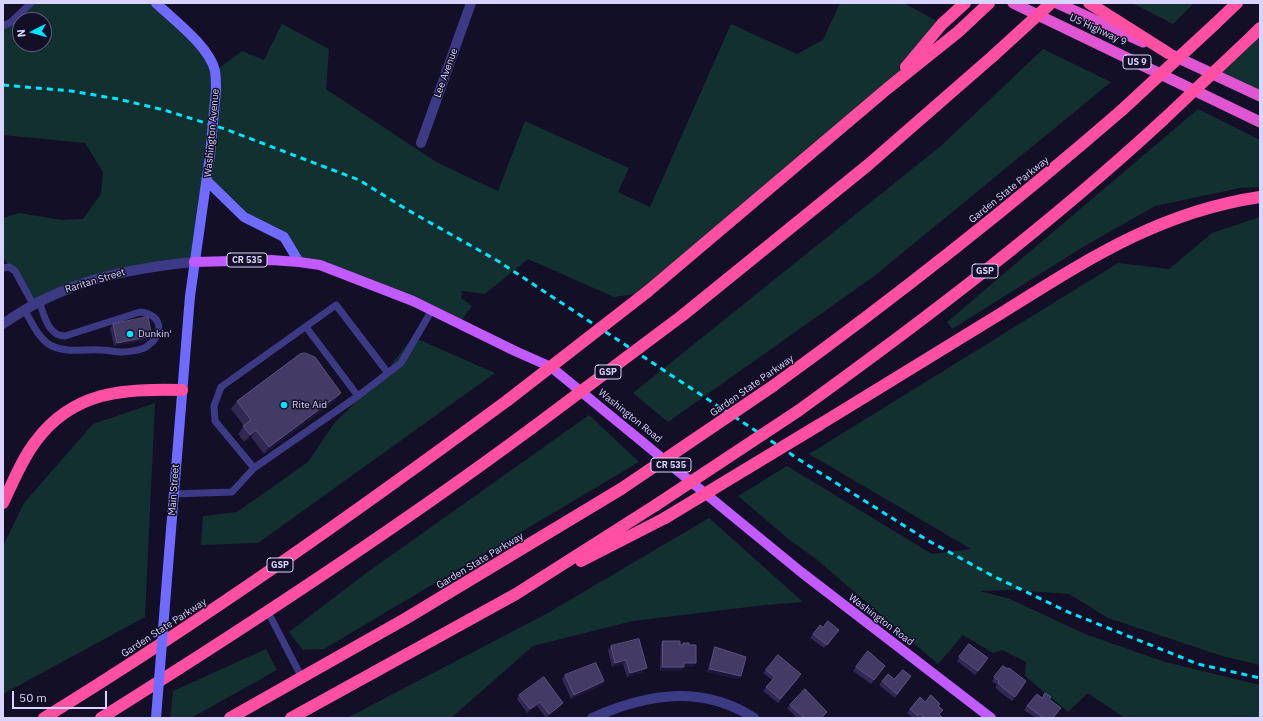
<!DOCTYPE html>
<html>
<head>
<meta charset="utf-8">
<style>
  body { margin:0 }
  #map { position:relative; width:1263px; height:721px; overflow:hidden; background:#130f26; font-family:"IBM Plex Sans",sans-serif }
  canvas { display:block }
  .frame { position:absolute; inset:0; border:4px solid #d9d4ff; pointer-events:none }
  .north { position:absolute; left:12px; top:12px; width:40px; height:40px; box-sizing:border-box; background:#130f26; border:1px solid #625e7d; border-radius:50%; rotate:264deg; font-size:11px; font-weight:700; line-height:16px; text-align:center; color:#d9d4ff }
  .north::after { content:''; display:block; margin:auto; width:14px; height:18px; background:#00e5ff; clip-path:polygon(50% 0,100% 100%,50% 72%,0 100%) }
  .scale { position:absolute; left:12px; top:691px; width:95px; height:18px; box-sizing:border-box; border:2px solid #d9d4ff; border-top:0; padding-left:5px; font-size:12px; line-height:14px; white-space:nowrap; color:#d9d4ff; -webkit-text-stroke:3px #130f26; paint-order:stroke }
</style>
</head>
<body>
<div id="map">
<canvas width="1263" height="721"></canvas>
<div class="frame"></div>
<div class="north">N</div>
<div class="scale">50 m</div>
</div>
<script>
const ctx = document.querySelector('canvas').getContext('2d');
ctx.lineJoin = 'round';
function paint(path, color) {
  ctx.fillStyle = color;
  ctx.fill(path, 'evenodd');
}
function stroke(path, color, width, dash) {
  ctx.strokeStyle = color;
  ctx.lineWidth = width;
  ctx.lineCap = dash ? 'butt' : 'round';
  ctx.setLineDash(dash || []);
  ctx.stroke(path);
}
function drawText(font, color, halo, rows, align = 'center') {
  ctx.font = font + ' "IBM Plex Sans",sans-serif';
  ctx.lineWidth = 3;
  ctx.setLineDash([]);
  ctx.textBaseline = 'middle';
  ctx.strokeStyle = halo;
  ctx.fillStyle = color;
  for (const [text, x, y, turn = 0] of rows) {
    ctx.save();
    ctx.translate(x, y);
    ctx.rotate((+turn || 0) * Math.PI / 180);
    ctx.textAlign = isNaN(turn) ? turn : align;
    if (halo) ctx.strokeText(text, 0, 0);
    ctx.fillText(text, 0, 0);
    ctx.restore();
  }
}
const green = new Path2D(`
  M31,3H156L203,48L215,71L242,51L264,60L282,24L329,49L326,89L438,163L498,191L525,121L629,168L618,192L650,207L731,24L797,54L823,40L840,3H904L942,24L888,88L647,292L614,297L528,259L485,294L462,291L461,298L472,306L459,324L299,262L284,237L244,217L208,181L194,262L152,266L33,304L3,257V218L19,213L62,220L83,219L101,194L103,172L85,143L3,135V26ZM20,20H44V44H20Z
  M1132,3H1194L1173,24Z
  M1260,28V96L1211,73Z
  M1043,49L1111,82L873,277L668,422L633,393L942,145Z
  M1198,109L1260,140V187L1240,188L1155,206L1083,247L952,329L947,322Z
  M1260,217V665L1222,656L1108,618L1069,594L1012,590L980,591L1010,599L1085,634L1165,662L1260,685V718H1125L1088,693L1068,712L1025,676L1026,662L1002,650L993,653L963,635L938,664L815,558L792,542L738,496L787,466L932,554L971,549L809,454L1118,263L1169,269L1212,233Z
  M413,337L495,373L258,543L201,545L203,516L237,512L308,462L335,422L380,379Z
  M155,403L145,617L3,694V546L24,503L93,424Z
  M589,415L639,462L324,649L303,650L289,632L365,574Z
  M709,518L803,602L765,605L633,621L533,646L451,718H347L546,614Z
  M266,649L277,670L191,718H170L173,691Z`);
const service = new Path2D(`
  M3,26L11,22L31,3
  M3,268L9,267L15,271L33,304
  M24,309C31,321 39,340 52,346C66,353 85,349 101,350C108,350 115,352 122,352C129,352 141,350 146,347C164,335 164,315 140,312L65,336C48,336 44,315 39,301
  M306,327L358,396
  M254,468L215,421L214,406L221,387L336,305L388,373
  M173,494L232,492L254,468L358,396L401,363L432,310
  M268,612L302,678`);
const minor = new Path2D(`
  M421,143L471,3
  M592,718C646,694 701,684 754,718`);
const tertiary = new Path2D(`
  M3,324C62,282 123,269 194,262`);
const secondary = new Path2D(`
  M156,3C174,20 210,47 215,71C216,77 216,84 216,90
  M207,181L244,217L284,237L299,262
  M167,579L190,296L210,155`);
const primary = new Path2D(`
  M194,262L271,260L299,262L320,265L413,301L515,351L551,367L801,572L991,718`);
const trunk = new Path2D(`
  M1013,3L1260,122
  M1057,3L1143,42
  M1172,55L1260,96`);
const motorway = new Path2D(`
  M1089,3L1168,53
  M1215,24L1237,3
  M1252,36L1260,28
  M906,67L942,24L965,3
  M647,292L888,88L958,32L989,3
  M683,315L868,165L993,56
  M773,386C893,299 1009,208 1122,110
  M798,411C924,320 1048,226 1163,120
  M819,425C879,388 939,351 1000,314C1085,261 1158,212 1260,197
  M3,503C13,482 22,459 36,441C73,391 125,388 182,390
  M581,561L665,518
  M44,718C205,619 356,512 508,400
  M101,718C248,626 393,531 532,428
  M230,718L405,619L621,489
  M291,718L516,594L656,505`);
const rail = new Path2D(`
  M3,85L71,91L118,99L164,110L225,129L359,180L406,209L498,261L806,464L927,540L993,576L1068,612L1198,664L1260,678`);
const secondaryBridge = new Path2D(`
  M210,155L216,90
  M156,718L167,579`);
const motorwayBridge = new Path2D(`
  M993,56L1051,3
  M1122,110L1215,24
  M1163,120L1252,36
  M508,400L647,292
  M532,428L683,315
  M621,489L773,386
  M656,505L798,411
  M665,518L819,425`);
const wall = new Path2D(`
  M113,324L149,340L114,346L110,328Z
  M336,400L264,454L251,437L244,442L238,434L244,426L231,409L237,401Z
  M820,625L823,627L839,630L824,648L810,638Z
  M663,641L680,645H682L683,643L689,645L696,663L693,667H684L681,671H660L661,644Z
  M969,644L988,658L975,675L957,661Z
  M611,646L644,672L627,677L623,664L612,667L608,650Z
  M715,647L741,676L738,679L707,672L713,651Z
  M868,651L885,666L871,684L853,671Z
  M1003,666L1026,681L1012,701L1000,692L995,687L997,685L992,681Z
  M766,670L799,678L778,703L763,691L772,680L763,673Z
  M565,675L604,681L602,685L571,699L562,679Z
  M911,676L895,698L879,685L882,681Z
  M519,695L563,703L560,707L546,718L537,706L527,713L517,699Z
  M1042,698L1049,699L1053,718H1036L1024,710L1027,706Z
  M925,702L939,706V715L943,718H917V717L916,718H913L907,713L910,709Z
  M790,705L827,712L822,718H797L787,708Z`);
const shadedWall = new Path2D(`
  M152,336L149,340L114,346L117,343Z
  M341,393L336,400L264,454L269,447Z
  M256,430L251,437L244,442L250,435Z
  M626,660L623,664L612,667L615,663Z
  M684,663H696L693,667H682Z
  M663,667H684L681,671H660Z
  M647,668L644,672L627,677L630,673Z
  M710,669L741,676L738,679L707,672Z
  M604,681L602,685L571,699L574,695Z
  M540,702L537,706L527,713L530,709Z
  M563,703L560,707L546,718L549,714Z`);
const building = new Path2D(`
  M148,317L152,336L117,343L113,324Z
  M305,353L315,357L341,393L269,447L256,430L250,435L243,426L251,420L237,401L300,354Z
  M828,621L839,630L827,645L813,634L820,625L823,627Z
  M639,639L647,668L630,673L626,660L615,663L611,646Z
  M663,641H680V645H683V643H689V645H696V663H684V667H663Z
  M969,644L988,658L978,671L959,657Z
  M715,647L746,657L741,676L710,669Z
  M868,651L885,666L874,680L856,667Z
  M778,655L801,674L780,699L766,687L775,677L766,670Z
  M596,663L604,681L574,695L565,675Z
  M1003,666L1008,669L1009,668L1026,681L1015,697L1003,688L998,683L999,681L994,677Z
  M903,670L911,676L897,694L882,681L888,674L894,679Z
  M544,677L563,703L549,714L540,702L530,709L519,695Z
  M805,689L827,712L821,718H804L790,705Z
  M1045,693L1051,697L1049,699L1061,708L1053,718H1044L1027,706L1037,694L1042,698Z
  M931,695L940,704L938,706L943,710L939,714L943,718H924L919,713L918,716L910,709L920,697L925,702Z`);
const markers = [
  [130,334,4,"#00e5ff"],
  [284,405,4,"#00e5ff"]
];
const shields = [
  [1137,62,28],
  [247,260,40],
  [985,271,26],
  [608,372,26],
  [671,465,40],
  [280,565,26]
];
const shieldNames = [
  ["US 9",1137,62],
  ["CR 535",247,260],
  ["GSP",985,271],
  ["GSP",608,372],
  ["CR 535",671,465],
  ["GSP",280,565]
];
const streetNames = [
  ["US Highway 9",1098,30,25],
  ["Lee Avenue",446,73,-70],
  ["Washington Avenue",212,133,-85],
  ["Garden State Parkway",1009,190,-39],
  ["Raritan Street",95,281,-17],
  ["Garden State Parkway",752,386,-35],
  ["Washington Road",630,416,39],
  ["Main Street",174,490,-86],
  ["Garden State Parkway",480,561,-31],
  ["Washington Road",881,620,37],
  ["Garden State Parkway",164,628,-33]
];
const poiNames = [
  ["Dunkin'",138,334],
  ["Rite Aid",292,405]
];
paint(green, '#12302f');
stroke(service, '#3d3a85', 7);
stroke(minor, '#3d3a85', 10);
stroke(tertiary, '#3d3a85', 10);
stroke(secondary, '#6f6bff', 10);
stroke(primary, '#c25bff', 10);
stroke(trunk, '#e055d1', 11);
stroke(motorway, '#ff4fa3', 12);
stroke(rail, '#00e5ff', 3, [6, 5]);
stroke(secondaryBridge, '#6f6bff', 10);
stroke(motorwayBridge, '#ff4fa3', 12);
paint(wall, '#312854');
paint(shadedWall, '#1d163a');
paint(building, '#433a66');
stroke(building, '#5a527e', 1);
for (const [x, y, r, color] of markers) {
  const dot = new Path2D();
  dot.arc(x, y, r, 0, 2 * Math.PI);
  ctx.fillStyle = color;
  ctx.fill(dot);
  stroke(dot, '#130f26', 1.5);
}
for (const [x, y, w] of shields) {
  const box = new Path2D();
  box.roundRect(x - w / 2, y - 7, w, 14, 3);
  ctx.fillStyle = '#130f26';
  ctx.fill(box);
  stroke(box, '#d9d4ff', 1);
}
drawText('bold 9px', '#d9d4ff', null, shieldNames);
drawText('10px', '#d9d4ff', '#130f26', streetNames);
drawText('10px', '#d9d4ff', '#130f26', poiNames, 'left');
</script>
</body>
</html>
